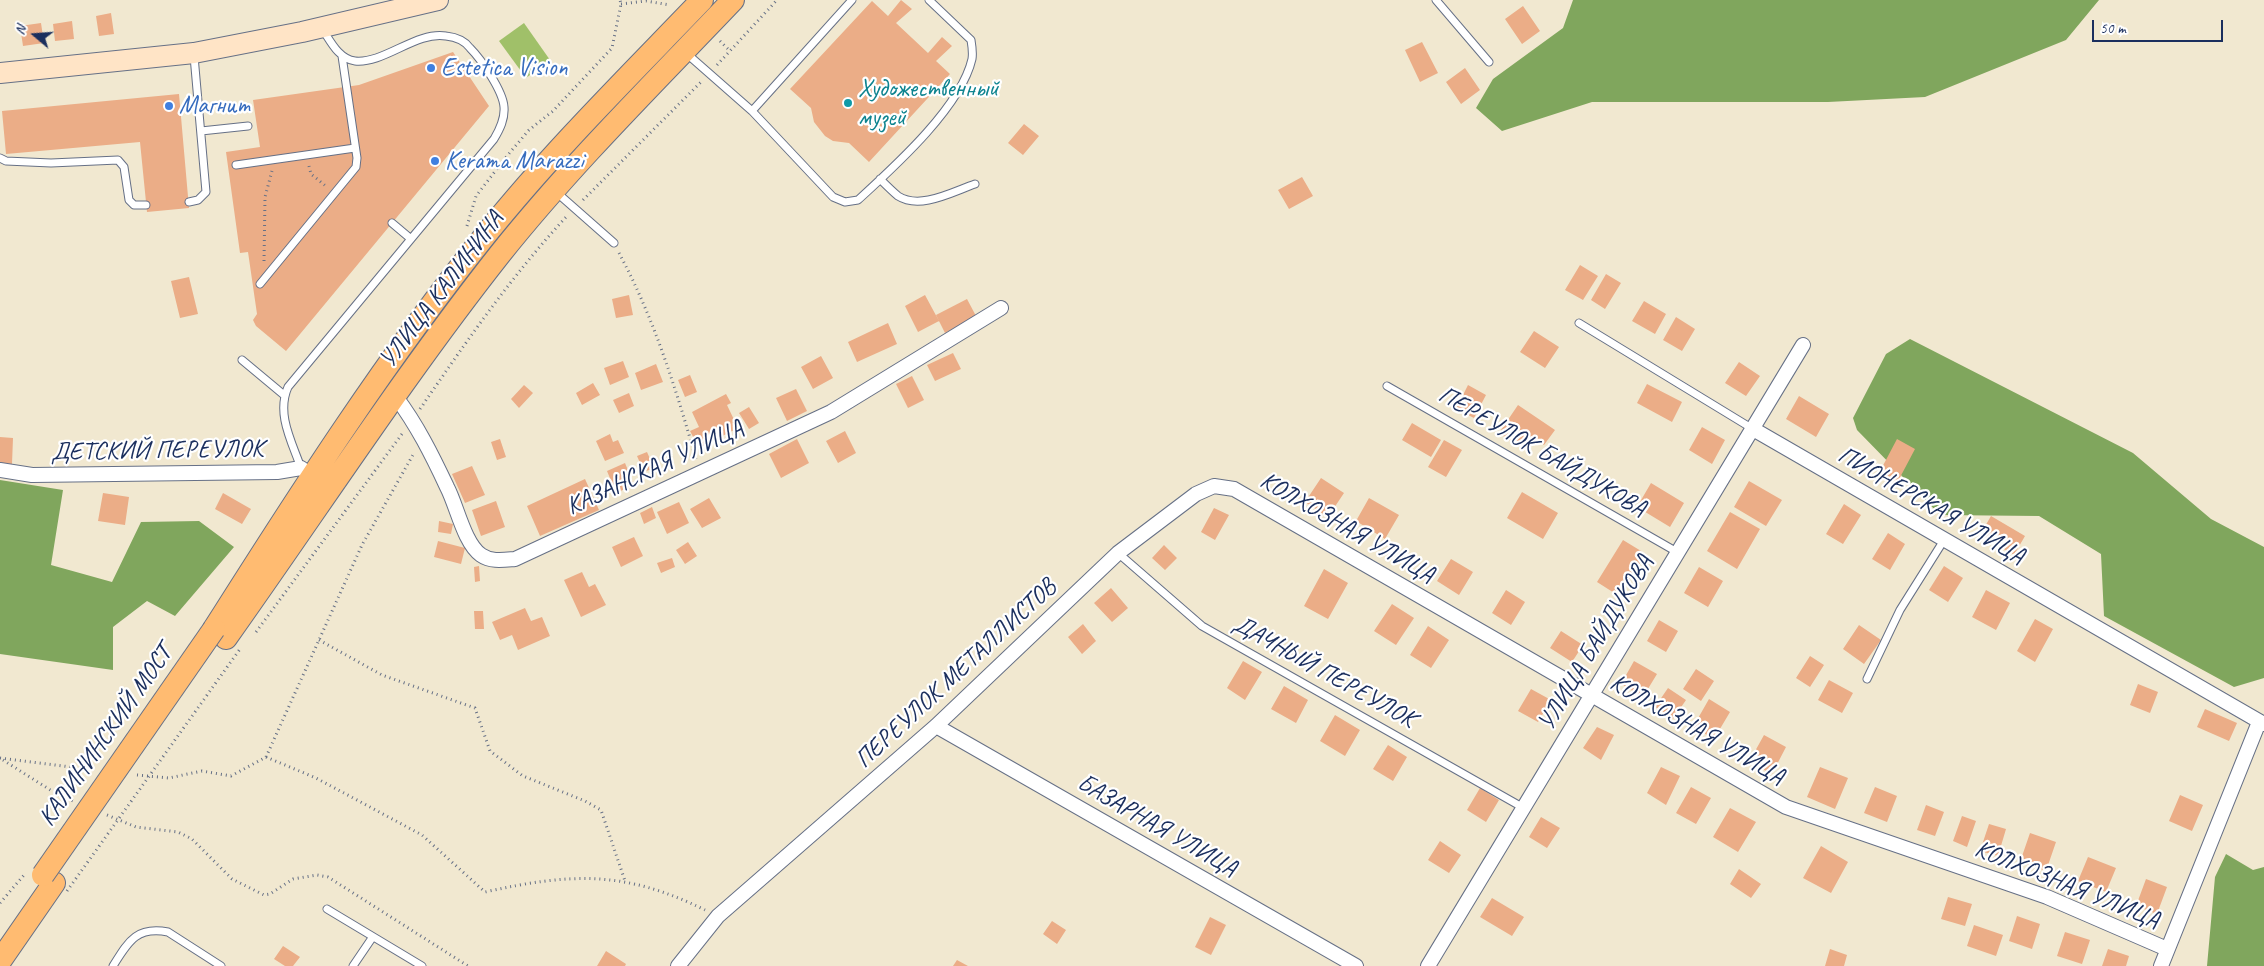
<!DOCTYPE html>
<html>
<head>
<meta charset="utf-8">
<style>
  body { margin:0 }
  #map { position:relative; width:2264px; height:966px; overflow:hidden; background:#f1e8d0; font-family:Caveat,sans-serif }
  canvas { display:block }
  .north { position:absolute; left:10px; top:10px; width:50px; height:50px; -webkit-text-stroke:4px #fff; paint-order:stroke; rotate:288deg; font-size:14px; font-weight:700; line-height:20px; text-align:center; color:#1b2f5e }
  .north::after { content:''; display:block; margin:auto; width:18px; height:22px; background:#1b2f5e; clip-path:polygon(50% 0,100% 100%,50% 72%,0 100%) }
  .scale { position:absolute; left:2092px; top:20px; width:131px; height:22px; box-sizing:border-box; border:2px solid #1b2f5e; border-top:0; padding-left:6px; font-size:15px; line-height:18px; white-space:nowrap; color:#1b2f5e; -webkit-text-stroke:4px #fff; paint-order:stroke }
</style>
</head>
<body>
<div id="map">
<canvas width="2264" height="966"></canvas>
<div class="north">N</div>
<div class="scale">50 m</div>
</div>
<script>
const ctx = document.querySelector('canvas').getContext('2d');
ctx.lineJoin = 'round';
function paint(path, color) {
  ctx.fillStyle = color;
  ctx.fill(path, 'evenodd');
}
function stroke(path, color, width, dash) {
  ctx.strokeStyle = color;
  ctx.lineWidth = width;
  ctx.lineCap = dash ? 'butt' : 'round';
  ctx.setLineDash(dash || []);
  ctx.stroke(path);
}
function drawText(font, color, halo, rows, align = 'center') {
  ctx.font = font + ' Caveat,sans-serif';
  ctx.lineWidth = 4.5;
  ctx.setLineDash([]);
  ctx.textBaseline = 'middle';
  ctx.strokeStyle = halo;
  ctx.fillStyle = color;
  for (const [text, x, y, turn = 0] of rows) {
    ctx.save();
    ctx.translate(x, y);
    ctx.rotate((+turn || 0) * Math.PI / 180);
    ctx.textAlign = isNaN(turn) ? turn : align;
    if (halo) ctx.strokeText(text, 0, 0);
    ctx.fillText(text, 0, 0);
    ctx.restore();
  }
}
const green = new Path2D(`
  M524,23L550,60L526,78L499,41Z`);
const forest = new Path2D(`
  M1573,0H2099L2066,40L1925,97L1828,102H1592L1502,131L1476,108L1493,79L1563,28Z
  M1910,339L2133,453L2211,519L2264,547V678L2234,687L2104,616L2101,554L2039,516L1940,515L1857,430L1853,418L1886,354Z
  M0,480L63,490L51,565L112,582L141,522L199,521L234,547L175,616L147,601L113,627V670L0,654Z
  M2226,854L2253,870L2264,867V966H2207L2215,877Z`);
const building = new Path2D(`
  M901,0L912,9L896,23L928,53L942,37L952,46L936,61L950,74L869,162L849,143L833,141L825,136L814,122L811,108L790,89L872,1L888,16Z
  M1523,6L1540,31L1522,44L1505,19Z
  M111,13L114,34L99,36L96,16Z
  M72,21L74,39L55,41L53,24Z
  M41,23L44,43L23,46L20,26Z
  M1422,42L1438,73L1420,82L1405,50Z
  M453,52L489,106L286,351L256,326L253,320L257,314L248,252L240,253L226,152L260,147L253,100L359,85Z
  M1465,68L1480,90L1461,104L1446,82Z
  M179,94L189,208L147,212L140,142L6,154L2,111Z
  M1024,124L1039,136L1023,155L1008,143Z
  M1302,177L1313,196L1289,209L1278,190Z
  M1580,265L1598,276L1583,300L1565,290Z
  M1606,274L1621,283L1605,309L1591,300Z
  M189,277L198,314L180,318L171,281Z
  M629,295L633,315L616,318L612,299Z
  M925,295L939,321L918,332L905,306Z
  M967,299L976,316L945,333L936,315Z
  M1644,301L1666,314L1655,334L1632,321Z
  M1676,317L1695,329L1682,351L1663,340Z
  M888,323L897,344L857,362L848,342Z
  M1534,331L1559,347L1545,368L1520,352Z
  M953,353L961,369L935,381L927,365Z
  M821,356L833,378L813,389L801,367Z
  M623,361L629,377L610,385L604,368Z
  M1739,362L1760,376L1746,396L1725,383Z
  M656,364L663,382L641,390L635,373Z
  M690,375L697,392L685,397L678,380Z
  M912,376L924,400L908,408L896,384Z
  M593,383L600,395L582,405L576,393Z
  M1647,384L1682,402L1672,422L1637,403Z
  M524,385L533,393L519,408L511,399Z
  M1468,385L1486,395L1474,418L1456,409Z
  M796,389L807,411L787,421L776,398Z
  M629,393L634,406L619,413L613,400Z
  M726,394L731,403L727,405L738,428L699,448L690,431L699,427L692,412Z
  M1799,396L1829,414L1816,437L1786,419Z
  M1518,405L1555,430L1544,445L1527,434L1519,447L1499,433Z
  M749,407L759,423L749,429L739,413Z
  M1412,423L1441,440L1431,457L1402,440Z
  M1702,427L1725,440L1712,464L1689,450Z
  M845,431L856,453L838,463L826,441Z
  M610,434L613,442L618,440L624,453L605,461L596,441Z
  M0,437L13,438L12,464L0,463Z
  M500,439L506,457L497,460L491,442Z
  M797,439L809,463L781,478L769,454Z
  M1897,439L1915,449L1896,485L1878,475Z
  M1444,440L1462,450L1446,477L1428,467Z
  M647,452L654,468L644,472L637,456Z
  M625,463L634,485L616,493L607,471Z
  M472,466L485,495L465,503L452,474Z
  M1321,478L1344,493L1328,517L1305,502Z
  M585,479L599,510L540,536L527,506Z
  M1749,481L1782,500L1766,526L1734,507Z
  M1651,483L1684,503L1670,527L1637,507Z
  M1522,492L1558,513L1543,539L1507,518Z
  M103,493L129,497L125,525L98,521Z
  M223,493L251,509L242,524L215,509Z
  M709,498L721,518L702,528L690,509Z
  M1369,498L1399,515L1385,539L1356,521Z
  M496,501L505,527L481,536L472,510Z
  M679,502L689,523L667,534L657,512Z
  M1844,504L1861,515L1843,544L1826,534Z
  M652,507L656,518L644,524L640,513Z
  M1214,508L1229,515L1215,540L1201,532Z
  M1730,512L1760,529L1737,569L1707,551Z
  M1991,516L2025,536L2014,555L1980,535Z
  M439,521L453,524L451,534L438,532Z
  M1888,533L1905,544L1890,570L1872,559Z
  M634,537L643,556L621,567L612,547Z
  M1623,540L1646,554L1619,596L1597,582Z
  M438,541L465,548L461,564L434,557Z
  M688,542L697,556L685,564L676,550Z
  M1164,545L1177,558L1165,570L1152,558Z
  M672,558L675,567L661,573L657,563Z
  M1451,559L1473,572L1459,595L1437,581Z
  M479,566L480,581L475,582L474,567Z
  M1944,566L1963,578L1948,602L1929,590Z
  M1699,567L1723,581L1708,607L1684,593Z
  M1324,569L1348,583L1328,619L1304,606Z
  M582,572L589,587L595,584L606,605L581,617L564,580Z
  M1111,588L1128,608L1112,622L1094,603Z
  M1506,590L1525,602L1511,625L1492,613Z
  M1986,590L2010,603L1996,630L1972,617Z
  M1392,604L1414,618L1396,645L1374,631Z
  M525,608L531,621L542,617L550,636L518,650L512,635L500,640L492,622Z
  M474,611H483L484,629H475Z
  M2035,619L2053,629L2035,662L2017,651Z
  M1659,620L1678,631L1666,652L1647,641Z
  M1083,624L1096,641L1082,654L1068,637Z
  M1859,625L1881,640L1864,664L1843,649Z
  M1428,626L1449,640L1431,668L1410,655Z
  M1561,631L1583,645L1572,662L1550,648Z
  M1810,656L1824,665L1810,687L1796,678Z
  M1243,661L1262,672L1245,700L1227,688Z
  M1634,661L1657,674L1643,697L1621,684Z
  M1696,669L1714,681L1701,701L1683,689Z
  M1829,680L1853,693L1842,713L1818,700Z
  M2138,684L2158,692L2150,713L2130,705Z
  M1284,686L1308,700L1296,723L1271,709Z
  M1668,688L1686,700L1673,719L1655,707Z
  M1531,689L1551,700L1538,722L1518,711Z
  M1709,699L1730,712L1714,739L1693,727Z
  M2205,709L2237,723L2229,741L2197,727Z
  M1335,715L1360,730L1345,756L1320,741Z
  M1597,727L1614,735L1601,760L1583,748Z
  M1764,735L1786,747L1772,774L1749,762Z
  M1388,745L1407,757L1393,781L1373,769Z
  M1661,767L1680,776L1666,805L1647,793Z
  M1820,767L1848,778L1835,809L1807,797Z
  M1691,787L1711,798L1696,824L1676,813Z
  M1875,787L1897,796L1887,822L1864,813Z
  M1480,788L1499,800L1486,822L1467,810Z
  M2180,795L2203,805L2192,831L2169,821Z
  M1926,805L1944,812L1935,836L1917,830Z
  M1730,808L1756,822L1738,852L1713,837Z
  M1962,816L1976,821L1967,847L1953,841Z
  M1541,817L1560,828L1547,848L1529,837Z
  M1989,824L2006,829L1998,856L1980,851Z
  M2030,833L2056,842L2046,871L2020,862Z
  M1440,841L1461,855L1449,873L1428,860Z
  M1821,846L1848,862L1831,893L1803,878Z
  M2088,857L2116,868L2106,892L2078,881Z
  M1739,869L1761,884L1751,898L1730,884Z
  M2146,879L2167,887L2157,914L2136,906Z
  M1948,897L1972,904L1965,926L1941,919Z
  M1492,898L1524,917L1512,936L1480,917Z
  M2017,916L2040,924L2032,949L2009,941Z
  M1210,917L1226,925L1211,955L1195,947Z
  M1052,921L1066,930L1057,944L1043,934Z
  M1974,925L2003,935L1996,956L1967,946Z
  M2065,932L2090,940L2082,964L2057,956Z
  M283,946L300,957L293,966H285L274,959Z
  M1830,949L1847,955L1844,966H1825Z
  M2108,949L2129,956L2126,966H2102Z
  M606,951L626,964L625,966H597Z
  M957,960L968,966H953Z`);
const path = new Path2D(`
  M621,4L646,1L670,5
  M720,41L730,51
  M717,65L777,0
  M309,166L311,174L327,187
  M583,200L702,81
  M467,226L476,196L507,156L529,130L553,111L612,48L621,4L620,0
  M619,253C654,318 676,389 696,459
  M264,261L265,197L272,171
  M420,409C466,342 512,275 568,215
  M256,632L402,434
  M319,640L382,675L475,708L490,751L523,776L585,801L601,810L625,881
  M266,757L316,778L422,835L485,892C571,873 624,870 705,910
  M0,758L94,770
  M3,760L55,793L73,801
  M137,775L169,778L202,771L231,776L266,757L362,545L414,453
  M107,815L136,827L178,832L192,839L232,879L264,895L270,894L293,879L317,875L328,877L468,966
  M0,903L24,875`);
const lane = new Path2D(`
  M1436,0L1489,62
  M686,53L752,111L833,197L845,202L858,200C894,167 961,107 972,59C973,53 972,46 971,40L929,0
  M752,111L852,0
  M201,131L248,126
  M0,158L6,161L51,163L118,160L124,167L129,200L134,205H146
  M236,165L355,148
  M880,179C886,185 892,191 898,196C920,210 952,192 975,184
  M555,191L614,243
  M189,202L198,200L206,192L194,56
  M392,223L411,239
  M260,284L356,167L357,158L342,56
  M1579,323L1753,429
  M242,360L284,395
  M1387,386L1677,552
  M301,468C292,442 276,414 288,387L494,139C500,129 505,119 504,107C503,91 481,59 470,48C465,41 455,37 446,36C416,31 384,64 355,61C339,59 331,42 323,30
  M1118,553L1202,626L1522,807
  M1867,679L1900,610L1944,540
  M327,909L422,966
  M113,966C128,942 136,926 168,932L221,966
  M353,966L372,938`);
const street = new Path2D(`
  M396,397C417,425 432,455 447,487C457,506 464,543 481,555C491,562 503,560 515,559L831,412L1001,308
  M1753,429L2264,724
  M0,470L32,475L277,472L301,468L311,475
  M936,726L1356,966
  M678,966L718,916L936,726L1118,553L1196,494L1214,486L1234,489L1786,807L2047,897L2167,949
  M1428,966L1803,345
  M2161,966L2259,722`);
const secondary = new Path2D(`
  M0,73L194,53L302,32L438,0`);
const primary = new Path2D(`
  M214,629C300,493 387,358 487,233C553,151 629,76 702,0
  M226,638C317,510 403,377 500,254C572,164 654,83 733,0
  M0,961L54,883`);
const pathBridge = new Path2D(`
  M67,891L240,649`);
const primaryBridge = new Path2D(`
  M43,875L214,629`);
const markers = [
  [431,68,5,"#3f7fe0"],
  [848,103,5,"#0f9aa8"],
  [169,106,5,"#3f7fe0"],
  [435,161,5,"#3f7fe0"]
];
const shopNames = [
  ["Estetica Vision",441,68],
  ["Магнит",179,106],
  ["Kerama Marazzi",445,161]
];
const cultureNames = [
  ["Художественный",858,89],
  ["музей",858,118]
];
const streetNames = [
  ["УЛИЦА КАЛИНИНА",442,290,-53],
  ["ДЕТСКИЙ ПЕРЕУЛОК",157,451,-1],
  ["ПЕРЕУЛОК БАЙДУКОВА",1542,452,30],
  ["КАЗАНСКАЯ УЛИЦА",655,468,-25],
  ["ПИОНЕРСКАЯ УЛИЦА",1931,506,30],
  ["КОЛХОЗНАЯ УЛИЦА",1347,528,30],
  ["УЛИЦА БАЙДУКОВА",1596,643,-59],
  ["ДАЧНЫЙ ПЕРЕУЛОК",1324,672,29],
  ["ПЕРЕУЛОК МЕТАЛЛИСТОВ",956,674,-43],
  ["КОЛХОЗНАЯ УЛИЦА",1697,730,30],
  ["КАЛИНИНСКИЙ МОСТ",106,736,-55],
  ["БАЗАРНАЯ УЛИЦА",1157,826,30],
  ["КОЛХОЗНАЯ УЛИЦА",2067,885,22]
];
paint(green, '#a0c069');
paint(forest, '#80a65d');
paint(building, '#ebad87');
stroke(lane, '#667086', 9);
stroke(street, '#667086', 16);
stroke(secondary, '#667086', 22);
stroke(primary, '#667086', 24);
stroke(path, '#667086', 3, [1, 4]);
stroke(lane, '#fff', 7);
stroke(street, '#fff', 14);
stroke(secondary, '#ffe4c6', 20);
stroke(primary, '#ffbb71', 22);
stroke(primaryBridge, '#667086', 24, []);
stroke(pathBridge, '#667086', 3, [1, 4]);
stroke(primaryBridge, '#ffbb71', 22);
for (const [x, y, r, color] of markers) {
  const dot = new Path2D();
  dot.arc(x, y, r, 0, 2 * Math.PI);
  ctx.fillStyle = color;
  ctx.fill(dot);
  stroke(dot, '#fff', 2);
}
drawText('25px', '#366cbe', '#fff', shopNames, 'left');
drawText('25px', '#0d838f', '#fff', cultureNames, 'left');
drawText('25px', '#1b2f5e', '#fff', streetNames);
</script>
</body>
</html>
